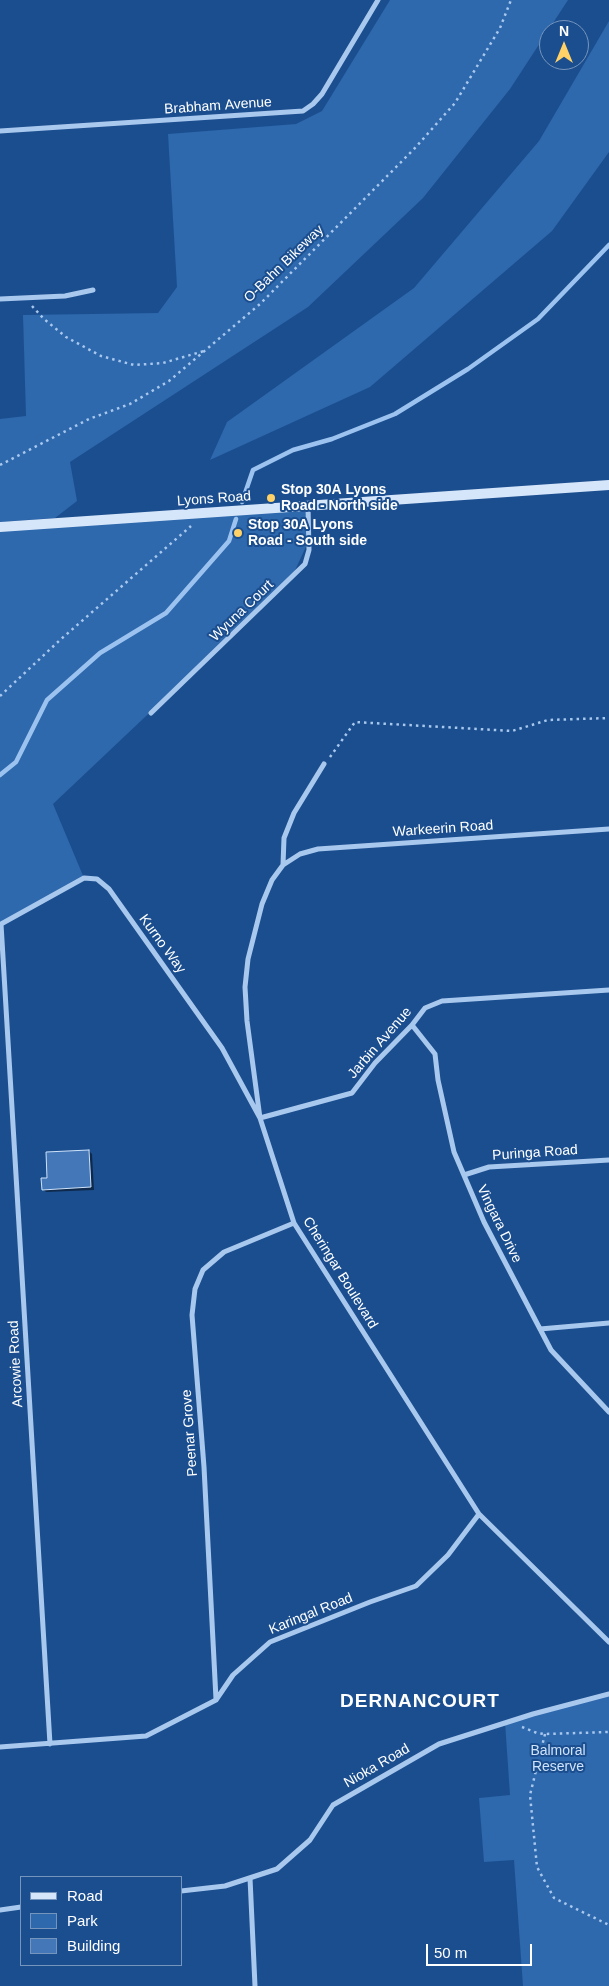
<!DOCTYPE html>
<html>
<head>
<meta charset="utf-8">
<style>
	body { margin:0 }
	#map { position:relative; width:609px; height:1986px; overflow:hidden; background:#1b4e8f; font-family:Arial,sans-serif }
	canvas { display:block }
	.legend { position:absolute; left:20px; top:1876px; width:162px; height:90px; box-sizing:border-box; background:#1b4e8f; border:1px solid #7695bc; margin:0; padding:6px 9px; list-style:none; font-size:15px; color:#fff }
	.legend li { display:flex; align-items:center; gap:10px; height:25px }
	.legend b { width:25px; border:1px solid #7695bc }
	.north { position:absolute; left:539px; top:20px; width:50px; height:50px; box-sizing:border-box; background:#1b4e8f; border:1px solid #7695bc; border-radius:50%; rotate:0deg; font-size:14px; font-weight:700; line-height:20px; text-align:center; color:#fff }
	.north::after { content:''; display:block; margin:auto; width:18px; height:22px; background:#ffd166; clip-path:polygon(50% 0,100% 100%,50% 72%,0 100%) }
	.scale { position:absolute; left:426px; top:1944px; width:106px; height:22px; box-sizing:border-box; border:2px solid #fff; border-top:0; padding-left:6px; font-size:15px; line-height:18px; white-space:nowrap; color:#fff; -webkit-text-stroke:4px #1b4e8f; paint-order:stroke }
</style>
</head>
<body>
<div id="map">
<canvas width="609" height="1986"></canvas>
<ul class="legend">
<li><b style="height:6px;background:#d6e6fa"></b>Road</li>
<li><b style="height:14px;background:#2e68ad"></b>Park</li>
<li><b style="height:14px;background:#4477b7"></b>Building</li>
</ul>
<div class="north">N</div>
<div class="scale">50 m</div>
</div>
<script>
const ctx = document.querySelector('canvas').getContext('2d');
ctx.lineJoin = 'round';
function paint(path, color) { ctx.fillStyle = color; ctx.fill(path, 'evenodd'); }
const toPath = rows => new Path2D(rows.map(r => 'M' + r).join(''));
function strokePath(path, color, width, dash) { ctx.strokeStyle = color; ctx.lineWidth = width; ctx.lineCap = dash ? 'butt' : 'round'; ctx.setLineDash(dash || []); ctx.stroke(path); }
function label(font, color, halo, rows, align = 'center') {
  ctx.font = font + ' Arial,sans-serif'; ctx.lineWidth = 4; ctx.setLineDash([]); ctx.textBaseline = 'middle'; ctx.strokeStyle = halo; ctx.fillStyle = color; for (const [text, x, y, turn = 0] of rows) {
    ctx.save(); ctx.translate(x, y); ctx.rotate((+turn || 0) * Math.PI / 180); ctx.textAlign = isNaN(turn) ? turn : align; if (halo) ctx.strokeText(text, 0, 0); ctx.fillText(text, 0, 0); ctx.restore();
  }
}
paint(toPath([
	[390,0,568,0,510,89,423,198,308,307,70,462,77,501,55,518,0,522,0,419,26,416,23,315,158,313,177,287,168,134,296,124,322,111],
	[609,21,609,152,552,231,370,387,210,460,227,422,414,288,539,141],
	[308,506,309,540,291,579,53,804,84,878,0,924,0,527],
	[609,1694,609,1986,523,1986,514,1860,484,1862,479,1798,510,1795,505,1722]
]), '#2e68ad');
paint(toPath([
	[89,1151,92,1154,94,1190,46,1192,43,1189,49,1179]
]), '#0007');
strokePath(toPath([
	[242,502,253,470,293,450,332,439,395,414,468,369,538,319,609,245],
	[0,775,16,762,47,700,100,653,166,613,229,541,236,519]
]), '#9cc3f0', 4.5);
const building = toPath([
	[89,1150,91,1187,42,1190,41,1178,47,1178,46,1152,89,1150]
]);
paint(building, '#4477b7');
strokePath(building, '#cfe3fa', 1);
strokePath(toPath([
	[32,306,44,319,66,337,101,356,134,365,163,363,204,351],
	[0,465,89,419,130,404,169,381,260,304,415,148,455,103,500,28,511,0],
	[0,696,60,640,191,526],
	[330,757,355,722,512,731,548,720,609,718],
	[522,1727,537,1733,545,1734,609,1732],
	[545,1734,530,1795,537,1867,554,1898,609,1925]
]), '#a9c8ee', 2.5, [2.5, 4]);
strokePath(toPath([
	[0,131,303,111,313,104,322,94,378,0],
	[0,299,65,296,93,290],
	[151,713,305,564,309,550,308,506],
	[324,764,294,813,284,838,283,865,272,880,262,904,248,959,245,987,247,1021,260,1118,294,1223,479,1514,609,1642],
	[283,865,300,854,318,849,609,829],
	[412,1025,435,1054,438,1080,454,1152,484,1222,551,1350,609,1412],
	[260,1118,352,1093,375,1063,412,1025,425,1008,442,1001,609,990],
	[464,1175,489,1167,609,1160],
	[540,1329,609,1323],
	[216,1699,204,1467,192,1315,195,1289,203,1270,224,1252,294,1223],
	[50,1744,1,924,84,878,97,879,109,889,222,1048,260,1118],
	[0,1747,146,1736,216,1700,233,1675,270,1642,370,1602,416,1586,448,1555,479,1514],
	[250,1878,255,1986],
	[181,1891,225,1886,277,1869,310,1840,333,1805,439,1744,533,1714,609,1694],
	[0,1910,21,1907]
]), '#a9c8ee', 5);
strokePath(toPath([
	[0,527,609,485]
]), '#d6e6fa', 10);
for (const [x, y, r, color] of [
	[271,498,5,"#ffd166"],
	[238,533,5,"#ffd166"]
]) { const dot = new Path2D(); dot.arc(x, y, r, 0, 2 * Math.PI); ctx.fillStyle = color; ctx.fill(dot); strokePath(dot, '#1b4e8f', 2); }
label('14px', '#fff', '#1b4e8f', [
	["Brabham Avenue",218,106,-4],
	["O-Bahn Bikeway",284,264,-44],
	["Lyons Road",214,499,-4],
	["Wyuna Court",242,611,-44],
	["Warkeerin Road",443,829,-4],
	["Kurno Way",162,944,54],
	["Jarbin Avenue",380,1043,-49],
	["Puringa Road",535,1153,-4],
	["Vingara Drive",499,1224,64],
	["Cheringar Boulevard",340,1273,58],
	["Arcowie Road",16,1364,-93],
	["Peenar Grove",190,1433,-94],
	["Karingal Road",311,1614,-22],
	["Nioka Road",377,1766,-30]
]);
label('bold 14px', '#fff', '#1b4e8f', [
	["Stop 30A Lyons",281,490],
	["Road - North side",281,506],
	["Stop 30A Lyons",248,525],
	["Road - South side",248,541]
], 'left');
label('14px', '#cfe3fa', '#1b4e8f', [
	["Balmoral",558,1751],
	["Reserve",558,1767]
]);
ctx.letterSpacing = '1px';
label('bold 19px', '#fff', '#1b4e8f', [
	["DERNANCOURT",420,1702]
]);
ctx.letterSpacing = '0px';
</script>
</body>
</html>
